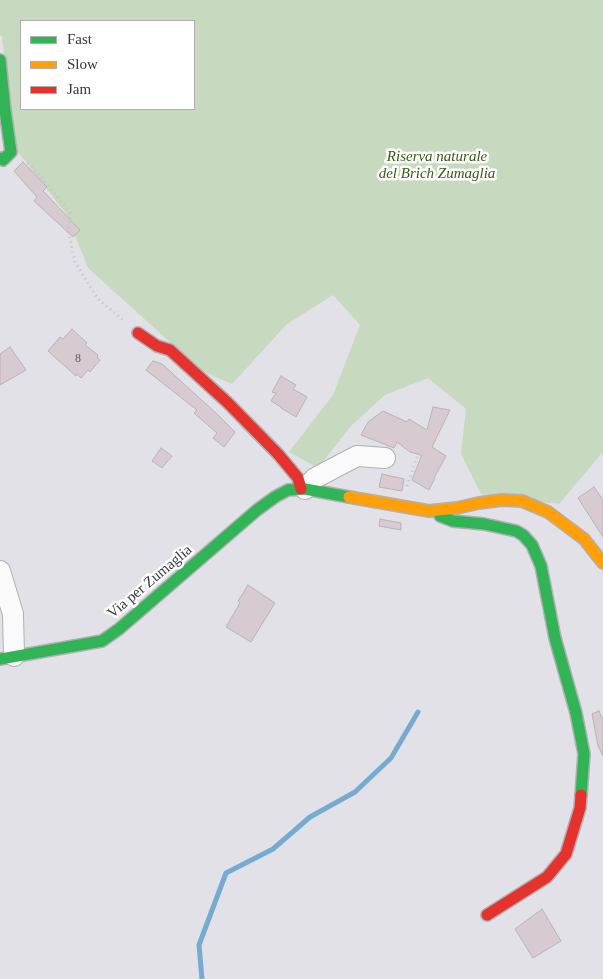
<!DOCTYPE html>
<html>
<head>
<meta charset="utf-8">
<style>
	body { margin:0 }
	#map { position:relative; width:603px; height:979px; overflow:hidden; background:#e2e1e7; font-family:Georgia,serif }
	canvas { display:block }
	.legend { position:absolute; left:20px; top:20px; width:175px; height:90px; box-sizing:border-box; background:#fff; border:1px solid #afafb1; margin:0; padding:6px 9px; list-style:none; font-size:15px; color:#38373c }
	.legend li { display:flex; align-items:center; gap:10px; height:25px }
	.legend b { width:25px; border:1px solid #afafb1 }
</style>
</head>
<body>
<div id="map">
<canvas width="603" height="979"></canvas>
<ul class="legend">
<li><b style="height:6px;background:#30b455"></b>Fast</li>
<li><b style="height:6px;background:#ff9f0a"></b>Slow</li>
<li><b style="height:6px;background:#e5322d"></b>Jam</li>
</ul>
</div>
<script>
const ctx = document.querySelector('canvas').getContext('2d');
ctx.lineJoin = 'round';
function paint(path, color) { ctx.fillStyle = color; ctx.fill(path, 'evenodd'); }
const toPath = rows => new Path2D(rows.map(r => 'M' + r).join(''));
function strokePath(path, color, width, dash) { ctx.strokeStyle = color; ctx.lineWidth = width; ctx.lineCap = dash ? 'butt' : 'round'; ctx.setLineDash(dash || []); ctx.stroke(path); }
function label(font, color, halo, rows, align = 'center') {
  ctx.font = font + ' Georgia,serif'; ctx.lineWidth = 5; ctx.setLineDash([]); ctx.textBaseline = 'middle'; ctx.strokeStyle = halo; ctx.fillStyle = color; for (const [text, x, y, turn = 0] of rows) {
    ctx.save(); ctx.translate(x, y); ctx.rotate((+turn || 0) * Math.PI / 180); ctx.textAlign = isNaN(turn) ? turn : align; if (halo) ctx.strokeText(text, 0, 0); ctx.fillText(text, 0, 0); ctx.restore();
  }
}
paint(toPath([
	[0,0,603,0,603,454,602,453,559,504,481,494,461,454,466,409,428,378,385,395,351,426,318,468,289,452,333,395,360,325,333,295,287,324,232,384,202,371,88,268,67,215,15,148,2,37,0,35],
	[21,21,194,21,194,109,21,109]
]), '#c7d9be');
strokePath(toPath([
	[202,979,199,945,226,873,273,849,310,817,355,792,391,758,418,712]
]), '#76abd1', 5);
const building = toPath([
	[23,162,47,187,43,191,80,230,73,237,34,201,37,197,14,171,23,162],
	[72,329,87,343,85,345,98,355,97,357,100,360,90,372,88,370,81,378,77,374,76,376,48,351,60,337,63,339,72,329],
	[10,347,26,370,0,385,0,354,10,347],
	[153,361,162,364,217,414,235,432,224,447,213,438,217,433,194,413,197,410,146,370,153,361],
	[281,376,296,385,293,389,307,397,296,417,281,408,281,407,271,401,276,393,272,392,281,376],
	[433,407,450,410,432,447,446,456,434,478,435,478,429,490,412,480,421,457,421,455,410,452,397,442,394,448,361,435,368,422,383,411,407,422,409,419,427,430,433,407],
	[161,448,172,456,162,468,152,461,161,448],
	[382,474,404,479,402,491,379,487,382,474],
	[594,487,603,500,603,537,578,498,594,487],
	[380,519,401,523,401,530,379,526,380,519],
	[248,585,275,603,251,642,226,627,240,603,238,601,248,585],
	[599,711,603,720,603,756,598,746,592,714,599,711],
	[542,909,561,941,533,958,515,929,542,909]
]);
paint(building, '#d7cad1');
strokePath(building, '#b7b3b7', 1);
const street = toPath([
	[305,489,315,478,357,456,385,458],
	[0,571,13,614,14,656]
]);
const fast = toPath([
	[0,60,5,110,11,152,3,160,0,158],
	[440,516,453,521,484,524,516,531,523,535,532,545,541,566,555,638,576,713,584,754,581,795],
	[0,659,102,641,119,629,257,510,275,497,288,490,305,489,349,497]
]);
const slow = toPath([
	[349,497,429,511,457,508,479,503,502,500,522,501,548,512,584,539,603,563]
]);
const jam = toPath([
	[138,333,157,346,170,350,228,403,278,454,298,478,301,489],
	[487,915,547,877,566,854,580,808,581,795]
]);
strokePath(street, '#b0b0b4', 22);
strokePath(fast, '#b0b0b4', 14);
strokePath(slow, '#b0b0b4', 14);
strokePath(jam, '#b0b0b4', 14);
strokePath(toPath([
	[28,163,43,179,71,214,68,229,75,262,98,299,123,320],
	[407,486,418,454]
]), '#c2c1c3', 3, [1, 4]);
strokePath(street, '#fbfafb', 20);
strokePath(fast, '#30b455', 11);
strokePath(slow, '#ff9f0a', 11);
strokePath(jam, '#e5322d', 11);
label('12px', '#625e64', null, [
	["8",78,359]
]);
label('italic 15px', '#345b10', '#fff', [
	["Riserva naturale",437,157],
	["del Brich Zumaglia",437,174]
]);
label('15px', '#38373c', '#fff', [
	["Via per Zumaglia",150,582,-40]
]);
</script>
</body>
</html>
